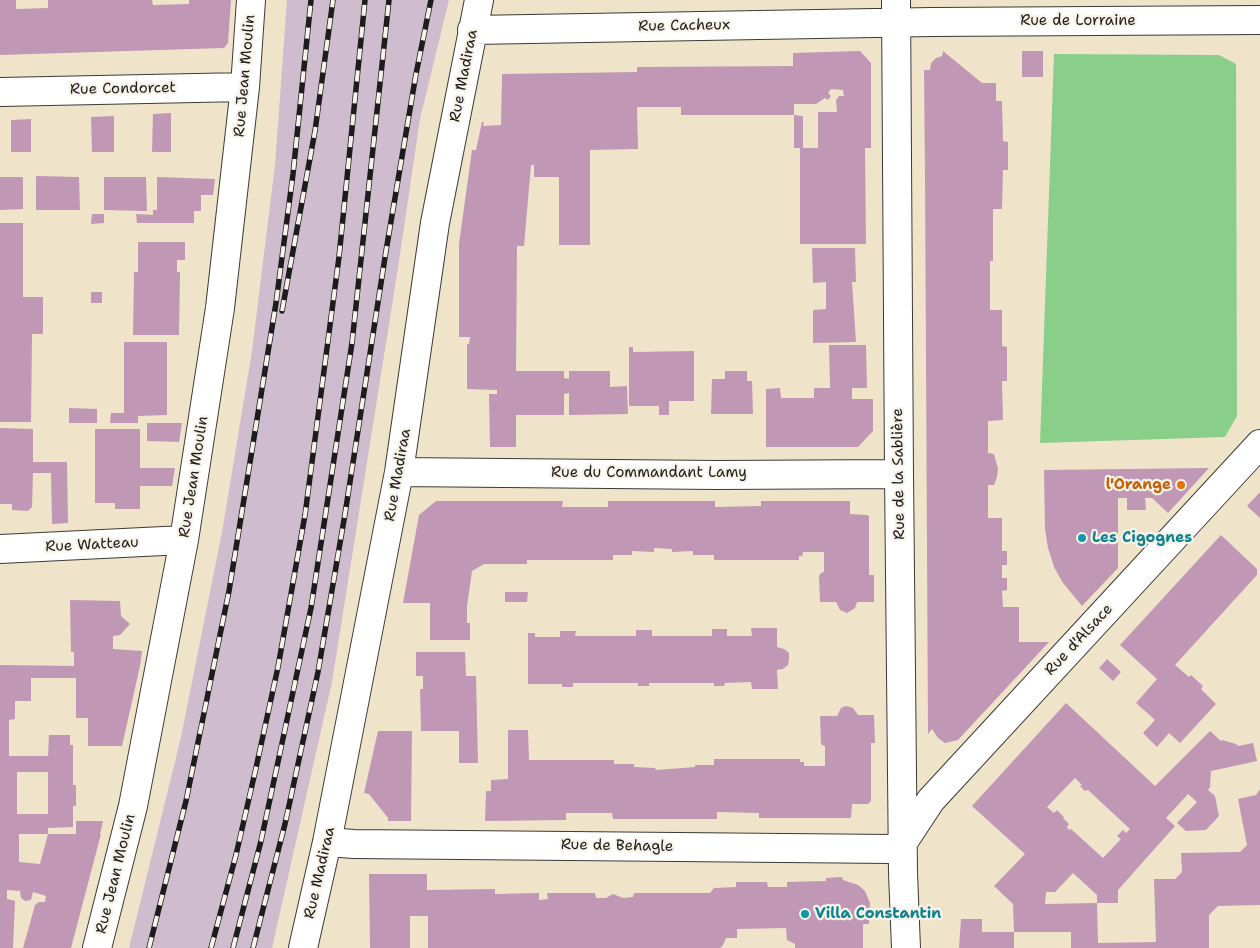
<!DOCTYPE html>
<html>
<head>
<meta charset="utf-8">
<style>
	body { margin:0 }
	canvas { display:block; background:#efe4c9 }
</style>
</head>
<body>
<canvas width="1260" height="948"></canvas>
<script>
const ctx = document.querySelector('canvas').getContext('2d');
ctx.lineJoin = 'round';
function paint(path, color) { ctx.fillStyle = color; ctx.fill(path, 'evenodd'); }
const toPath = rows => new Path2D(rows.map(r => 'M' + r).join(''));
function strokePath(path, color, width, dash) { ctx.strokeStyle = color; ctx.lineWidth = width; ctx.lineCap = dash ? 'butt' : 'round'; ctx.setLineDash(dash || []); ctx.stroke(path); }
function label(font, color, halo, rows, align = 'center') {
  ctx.font = font + ' "Shantell Sans",sans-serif'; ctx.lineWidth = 4.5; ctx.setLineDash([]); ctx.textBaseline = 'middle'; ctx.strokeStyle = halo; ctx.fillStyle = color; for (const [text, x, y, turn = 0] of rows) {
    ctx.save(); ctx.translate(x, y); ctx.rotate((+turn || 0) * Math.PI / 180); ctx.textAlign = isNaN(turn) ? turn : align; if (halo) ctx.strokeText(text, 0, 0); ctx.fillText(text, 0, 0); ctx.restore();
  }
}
paint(toPath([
	[287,0,449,0,420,119,398,268,332,682,272,948,129,948,181,737,222,532,252,351,275,165]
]), '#cfbdcf');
paint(toPath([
	[1054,54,1219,55,1236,64,1237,416,1225,437,1040,443]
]), '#89cf8a');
paint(toPath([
	[0,0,16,0,16,9,48,8,48,0,152,0,153,5,189,4,189,0,231,0,228,43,224,48,0,55],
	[860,51,871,63,871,148,865,148,866,244,800,244,800,148,794,148,794,115,803,116,803,148,818,148,818,112,837,112,836,100,839,96,844,96,843,90,831,89,828,93,831,96,828,100,825,98,816,104,794,104,794,115,681,115,681,107,637,107,638,149,590,150,590,245,559,245,559,177,534,177,534,165,531,165,524,246,517,246,516,371,564,371,564,378,569,379,569,371,610,371,610,387,627,386,628,414,569,415,569,393,564,394,564,415,516,415,516,447,490,447,489,394,497,394,497,390,467,389,467,344,469,344,470,337,459,337,459,244,472,150,476,150,482,122,484,122,483,126,501,125,502,74,637,72,637,67,793,66,793,53],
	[943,51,982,83,996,83,996,101,1002,101,1003,141,1008,142,1008,170,1003,170,1002,209,993,209,993,261,990,261,990,310,1002,310,1002,346,1007,347,1007,381,1002,381,1003,420,988,421,988,453,994,454,998,469,997,477,994,485,988,485,988,518,1002,518,1002,551,1007,551,1007,565,1002,565,1002,578,1007,578,1007,590,1002,591,1003,607,1019,607,1019,642,1049,642,958,740,945,743,938,738,932,729,928,734,925,176,924,70,930,70,931,63,936,58,942,56],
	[1022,51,1043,51,1043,77,1022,77],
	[171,113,171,152,152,152,153,114],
	[114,116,114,152,92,152,91,117],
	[31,119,31,152,11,152,11,120],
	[36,176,79,177,80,210,36,210],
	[0,177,23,177,23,209,0,210],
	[104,177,146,177,147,211,104,210],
	[157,177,215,179,213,195,201,195,201,211,194,211,194,223,137,223,136,214,153,215,153,210,157,210],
	[92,214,104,214,104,223,91,224],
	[0,223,23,223,23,297,43,297,43,334,32,334,31,422,0,422],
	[138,242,185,242,185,260,177,260,177,272,180,272,179,335,133,335,134,272,138,272],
	[812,248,855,248,856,282,852,282,856,342,813,343,813,310,826,309,826,282,813,283],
	[91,292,102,292,102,303,91,303],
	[124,342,167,342,167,415,138,416,138,423,110,423,111,413,124,413],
	[829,345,866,345,867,388,852,388,852,399,873,399,873,431,858,447,766,447,766,389,780,388,781,398,814,398,814,388,830,388],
	[629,347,633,347,633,352,694,351,694,401,669,401,669,415,659,415,659,406,629,406],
	[725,371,747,371,747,381,752,381,753,414,711,414,712,379,725,379],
	[69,408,97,409,97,423,69,423],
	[147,423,182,423,179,442,147,441],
	[0,428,33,429,33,462,67,462,68,523,52,524,51,473,33,473,32,507,28,511,12,510,12,504,0,504],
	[95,429,140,429,140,468,175,468,172,486,140,486,140,509,115,509,115,503,95,503],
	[1209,468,1168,513,1152,498,1145,498,1146,510,1127,510,1127,498,1118,498,1118,568,1082,606,1063,583,1054,567,1048,548,1045,529,1044,470],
	[1260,492,1260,518,1247,506],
	[436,501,563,501,562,507,608,507,608,501,715,501,715,507,761,506,761,501,850,501,850,514,867,515,869,516,869,575,874,575,874,602,857,602,855,608,847,613,840,610,836,602,820,602,819,576,821,573,824,572,824,552,803,552,802,556,799,556,799,560,714,560,714,555,693,555,693,551,672,552,672,549,654,548,654,552,632,551,632,555,613,555,613,560,527,560,527,564,484,564,472,571,467,606,467,623,470,623,470,640,430,640,430,603,403,603,419,515],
	[1221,535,1257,569,1257,575,1175,665,1189,677,1191,675,1203,686,1201,689,1216,704,1180,743,1169,733,1157,747,1143,733,1155,720,1136,703,1157,679,1120,645],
	[505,592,528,592,527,602,505,602],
	[70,600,120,601,121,616,130,624,120,635,113,636,113,649,142,651,140,666,122,746,88,746,88,718,76,718,76,678,31,678,31,701,15,701,15,719,9,720,9,756,48,756,49,735,70,735,70,745,73,745,73,785,76,785,76,806,73,806,73,827,48,828,48,834,19,834,19,862,40,864,48,834,76,834,76,821,103,821,100,834,101,834,71,948,23,948,35,905,39,902,45,902,46,896,33,892,31,900,25,901,21,898,20,891,7,890,7,899,15,901,13,948,0,948,0,665,74,666,74,652,71,652],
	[17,772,48,772,48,814,17,814],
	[751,628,777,628,777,647,784,649,789,653,789,659,788,665,783,669,777,670,778,689,752,689,751,682,725,683,724,686,714,686,714,683,649,683,649,686,638,686,638,683,573,683,573,687,562,687,562,684,528,684,528,633,535,633,535,637,560,637,560,631,576,631,575,636,636,636,636,630,652,630,652,636,712,636,712,629,727,629,727,636,752,636],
	[416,652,465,652,466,676,476,676,478,763,459,763,459,731,421,731,420,689,423,689,423,676,416,676],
	[1107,659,1121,672,1113,681,1099,668],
	[1066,703,1155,786,1210,731,1221,741,1222,740,1236,744,1238,746,1253,743,1257,761,1211,771,1210,787,1208,790,1215,796,1219,816,1206,830,1186,831,1177,823,1197,802,1188,794,1166,818,1175,826,1118,890,1118,903,1097,903,1097,895,1073,873,1055,892,1046,892,1045,904,1097,903,1098,943,1156,942,1154,879,1175,879,1182,872,1181,853,1240,852,1247,845,1238,799,1256,795,1260,789,1260,905,1218,906,1209,915,1209,948,1071,948,1071,932,1014,932,1014,948,959,948,961,919,982,919,982,932,1014,932,1013,904,994,886,1025,854,972,806],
	[1075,778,1082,785,1080,786,1085,791,1088,790,1130,829,1126,833,1123,830,1117,836,1121,839,1103,858,1071,829,1069,830,1067,827,1069,824,1063,818,1064,817,1057,810,1054,813,1047,807],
	[846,706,853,708,858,715,874,715,875,743,871,743,871,801,868,804,852,804,851,818,759,818,759,813,717,812,717,819,613,819,612,813,566,813,566,820,485,821,486,791,491,791,491,780,508,779,508,730,528,730,529,760,614,760,614,764,634,764,634,767,655,768,656,770,695,767,695,765,714,765,714,759,800,759,800,762,804,762,804,766,825,766,825,746,822,745,821,743,820,716,837,716,841,708],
	[378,731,412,731,411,821,388,821,388,818,369,794,364,793],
	[369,874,427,874,427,890,495,889,495,894,539,893,539,900,548,899,547,893,595,893,596,898,606,898,613,894,623,898,633,897,634,893,710,893,714,888,736,887,736,882,767,882,768,887,787,887,787,882,826,881,826,878,842,877,843,880,858,885,865,891,870,903,869,924,863,924,863,948,795,948,795,944,787,940,786,928,737,929,737,938,726,938,723,945,720,948,428,948,428,916,410,916,410,948,370,948]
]), '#c197b6');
const minor = toPath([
	[896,0,899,474,903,873,906,948],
	[472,30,932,22,1260,20],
	[0,92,245,87],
	[399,472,717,475,899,474],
	[0,549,184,540],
	[327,842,354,844,892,849,904,841,931,800,1260,444],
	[97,948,133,806,184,540,220,308,245,87,251,0],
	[303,948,327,842,399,472,435,223,479,0]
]);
strokePath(minor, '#3c3a36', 30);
strokePath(minor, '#fff', 28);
const rail = toPath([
	[282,311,315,131,333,0],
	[149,948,186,801,229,591,276,303,293,174,311,0],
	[211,948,236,855,256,768,278,667,305,515,339,257,365,0],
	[233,948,261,841,311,608,352,343,389,0],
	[253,948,285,824,318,672,345,514,386,251,416,74,431,0]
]);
strokePath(rail, '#1c1c1c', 5.5);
strokePath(rail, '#f7f3e8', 4, [11]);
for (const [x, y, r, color] of [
	[1181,485,5,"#e8710a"],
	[1082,538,5,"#0f9aa8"],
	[805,914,5,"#0f9aa8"]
]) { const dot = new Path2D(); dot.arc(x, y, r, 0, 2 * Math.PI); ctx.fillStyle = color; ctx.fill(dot); strokePath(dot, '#f7f3e8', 2); }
label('15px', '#1c1c1c', '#f7f3e8', [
	["Rue de Lorraine",1078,21],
	["Rue Cacheux",684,26,-1],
	["Rue Jean Moulin",245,76,-85],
	["Rue Madiraa",464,76,-79],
	["Rue Condorcet",123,89,-1],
	["Rue du Commandant Lamy",649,473],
	["Rue de la Sablière",899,474,-91],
	["Rue Madiraa",398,475,-80],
	["Rue Jean Moulin",194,477,-81],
	["Rue Watteau",92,545,-3],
	["Rue d'Alsace",1079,640,-47],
	["Rue de Behagle",617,846,1],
	["Rue Madiraa",320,873,-77],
	["Rue Jean Moulin",116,874,-76]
]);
label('bold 15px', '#c56008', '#f7f3e8', [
	["l'Orange",1171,485]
], 'right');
label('bold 15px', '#0d838f', '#f7f3e8', [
	["Les Cigognes",1092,538],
	["Villa Constantin",815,914]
], 'left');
</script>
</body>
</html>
